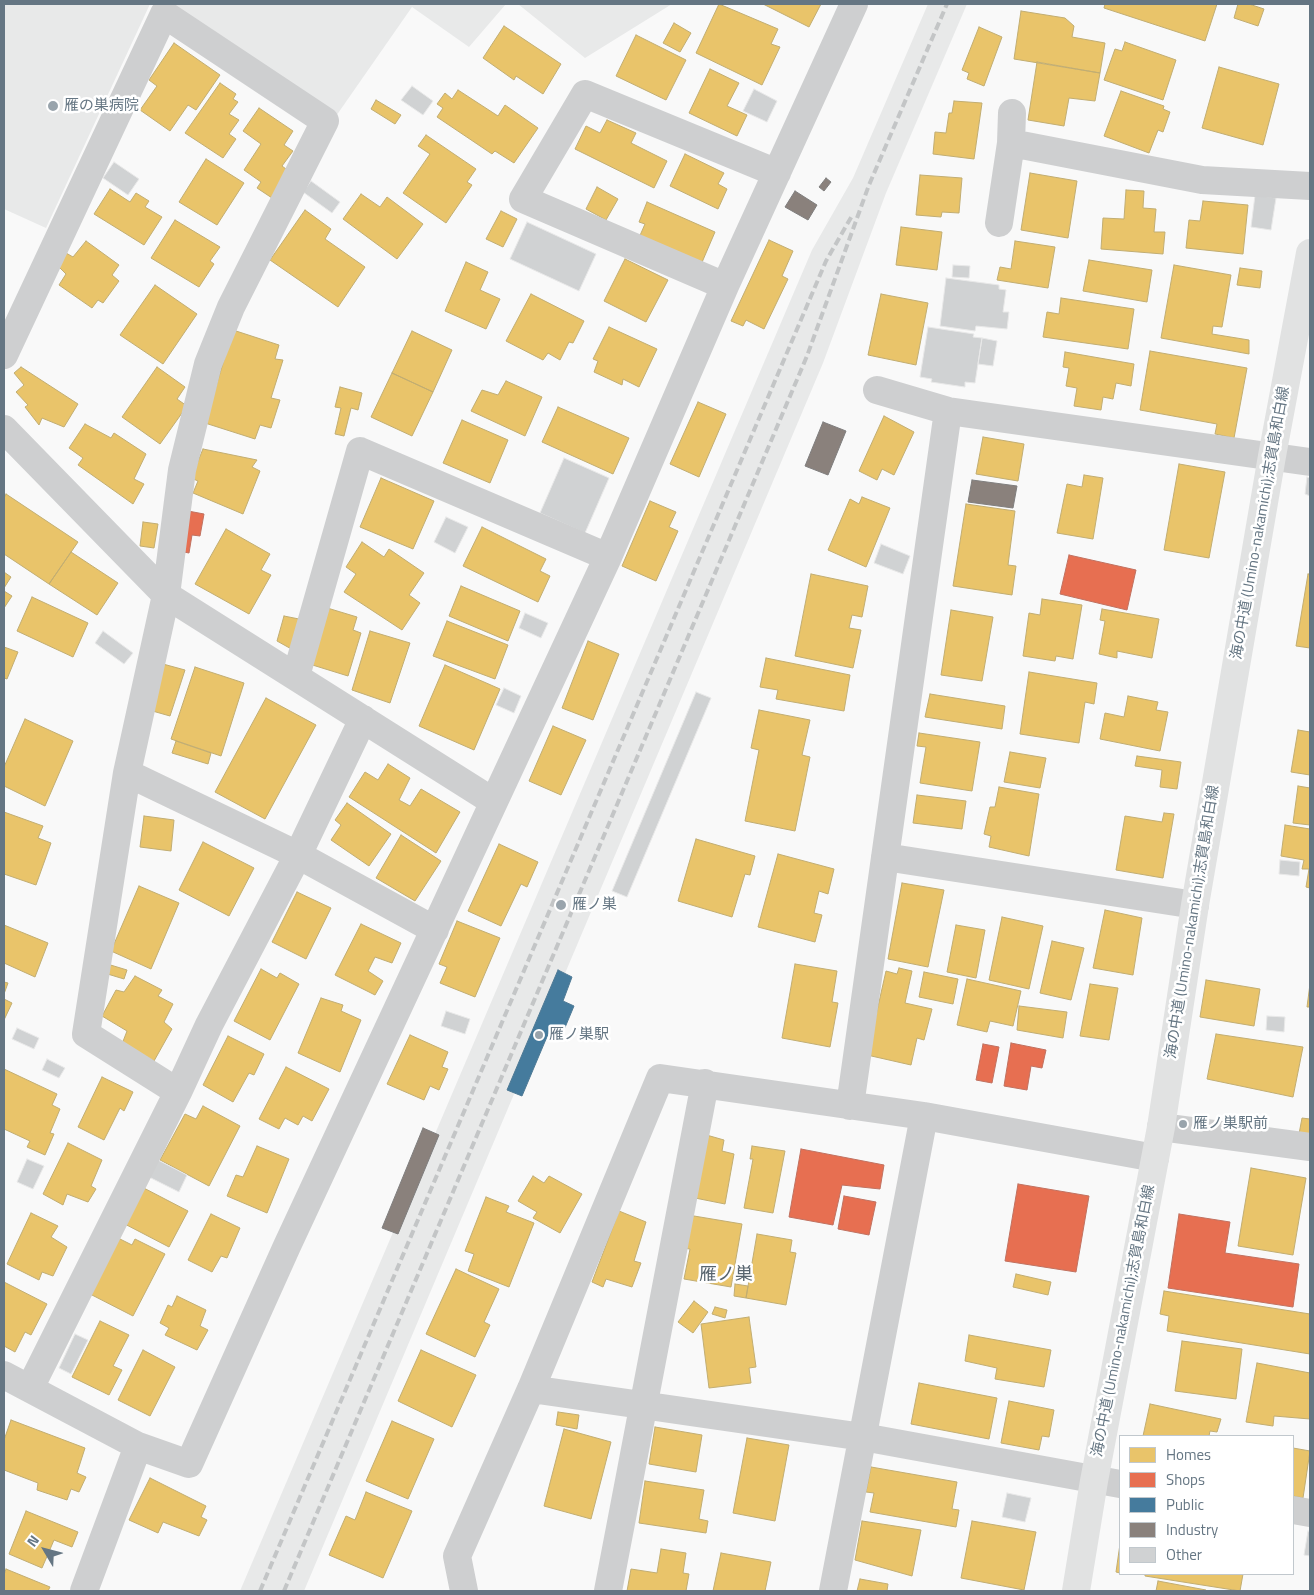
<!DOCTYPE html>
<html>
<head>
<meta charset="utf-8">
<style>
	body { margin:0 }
	#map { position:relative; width:1314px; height:1595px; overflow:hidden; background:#f9f9f9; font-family:"Titillium Web",sans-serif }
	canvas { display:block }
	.frame { position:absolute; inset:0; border:5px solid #657683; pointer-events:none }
	.legend { position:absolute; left:1119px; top:1435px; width:175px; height:140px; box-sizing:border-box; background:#fff; border:1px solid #c1c8cd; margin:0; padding:6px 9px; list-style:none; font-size:15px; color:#657683 }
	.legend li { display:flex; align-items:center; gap:10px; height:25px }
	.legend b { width:25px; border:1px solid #c1c8cd }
	.north { position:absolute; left:20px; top:1525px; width:50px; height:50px; -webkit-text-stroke:4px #fff; paint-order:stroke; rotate:307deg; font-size:14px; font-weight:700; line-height:20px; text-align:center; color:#657683 }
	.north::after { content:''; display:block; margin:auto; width:18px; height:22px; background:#657683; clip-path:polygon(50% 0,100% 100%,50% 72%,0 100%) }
</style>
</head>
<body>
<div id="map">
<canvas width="1314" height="1595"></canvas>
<div class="frame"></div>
<ul class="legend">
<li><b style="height:14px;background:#e9c46a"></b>Homes</li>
<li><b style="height:14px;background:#e76f51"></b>Shops</li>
<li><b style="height:14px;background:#457b9d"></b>Public</li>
<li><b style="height:14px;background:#8a817c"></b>Industry</li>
<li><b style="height:14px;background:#d0d2d3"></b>Other</li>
</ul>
<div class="north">N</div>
</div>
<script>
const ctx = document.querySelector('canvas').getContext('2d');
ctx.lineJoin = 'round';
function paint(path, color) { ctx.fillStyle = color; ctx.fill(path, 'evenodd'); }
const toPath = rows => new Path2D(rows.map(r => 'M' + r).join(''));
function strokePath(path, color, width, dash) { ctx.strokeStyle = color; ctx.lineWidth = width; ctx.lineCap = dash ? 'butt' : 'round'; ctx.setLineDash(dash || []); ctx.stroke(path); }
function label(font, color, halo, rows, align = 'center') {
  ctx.font = font + ' "Titillium Web","Noto Sans JP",sans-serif'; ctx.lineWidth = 5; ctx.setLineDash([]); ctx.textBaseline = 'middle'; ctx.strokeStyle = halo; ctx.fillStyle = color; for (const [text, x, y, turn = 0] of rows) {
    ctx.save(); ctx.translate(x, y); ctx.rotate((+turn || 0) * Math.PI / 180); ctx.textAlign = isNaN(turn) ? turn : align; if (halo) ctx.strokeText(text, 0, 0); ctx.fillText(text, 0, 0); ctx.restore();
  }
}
paint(toPath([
	[4,4,150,4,46,228,4,209],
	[167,4,506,4,469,47,412,7,334,119],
	[518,4,672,4,585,58],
	[928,4,967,4,886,193,823,363,304,1591,240,1591,812,250,853,178]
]), '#e8e9e9');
const homes = toPath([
	[719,4,778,29,771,44,780,47,762,85,696,53,719,4],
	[763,4,821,4,809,27,763,4],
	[1105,4,1217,4,1205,41,1104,8,1105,4],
	[1238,4,1249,4,1264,9,1258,26,1234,18,1238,4],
	[1021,11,1065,18,1074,26,1072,37,1105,43,1100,73,1014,59,1021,11],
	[674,23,691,33,680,52,663,43,674,23],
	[504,26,561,64,543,94,516,76,514,80,483,58,504,26],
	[979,27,1002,37,984,86,967,79,969,73,962,70,979,27],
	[636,35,686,60,666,100,616,76,636,35],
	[1125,42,1176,60,1163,100,1104,80,1115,49,1122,51,1125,42],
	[174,43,220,75,196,110,188,105,170,131,140,110,157,86,149,80,174,43],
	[1037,62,1100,73,1095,101,1069,98,1064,126,1028,120,1037,62],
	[1219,67,1279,84,1263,145,1202,128,1219,67],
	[710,69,739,83,727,106,747,115,737,136,689,113,710,69],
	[220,83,236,94,233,99,238,102,229,114,239,120,229,134,236,139,223,158,185,133,220,83],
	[458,90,498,116,505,105,538,128,514,163,495,151,492,154,437,117,443,108,437,104,445,93,452,99,458,90],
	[1121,91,1164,106,1163,109,1170,112,1163,132,1158,130,1149,153,1104,136,1121,91],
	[376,100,401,115,395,124,371,109,376,100],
	[954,101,982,103,974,159,933,154,935,132,946,133,949,113,952,113,954,101],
	[259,108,293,131,284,145,293,151,282,166,290,172,272,198,257,188,261,182,244,170,261,144,243,131,259,108],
	[607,120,636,133,631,143,667,161,654,188,575,149,586,126,600,133,607,120],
	[426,135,476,169,467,182,472,185,446,223,403,193,430,154,418,146,426,135],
	[685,154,724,173,718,184,727,189,718,209,670,186,685,154],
	[206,159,244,183,217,225,179,202,206,159],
	[1030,173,1077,181,1068,238,1021,230,1030,173],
	[920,175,962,178,959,213,942,212,941,217,916,215,920,175],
	[597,187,618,199,606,220,586,209,597,187],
	[110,189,130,202,136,193,149,201,145,207,162,217,144,245,94,214,110,189],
	[1126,190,1144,191,1143,208,1156,209,1154,232,1165,232,1163,254,1101,249,1103,218,1124,219,1126,190],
	[361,194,380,207,387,197,423,224,397,259,343,219,361,194],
	[1203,201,1248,205,1243,254,1186,248,1189,220,1200,221,1203,201],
	[647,202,715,232,700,267,638,240,645,224,639,222,647,202],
	[305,210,331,229,325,239,365,267,338,307,270,260,305,210],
	[501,211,517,219,503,247,486,239,501,211],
	[175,220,220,247,210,261,214,264,199,287,151,258,175,220],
	[901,227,942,232,937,270,896,265,901,227],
	[769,240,793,251,782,276,788,279,764,329,746,320,743,326,731,321,769,240],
	[86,241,119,265,112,275,119,281,103,303,98,300,92,308,59,285,66,274,58,266,66,253,73,257,86,241],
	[1015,241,1055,247,1048,288,997,280,1000,267,1011,269,1015,241],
	[625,259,668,280,646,322,604,301,625,259],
	[1089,260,1152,270,1147,302,1083,291,1089,260],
	[466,262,488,272,480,290,500,299,486,329,445,311,466,262],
	[1174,265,1231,275,1222,327,1213,326,1212,334,1249,340,1249,354,1161,338,1174,265],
	[1240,268,1262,271,1260,288,1237,285,1240,268],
	[155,285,197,314,163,364,120,335,155,285],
	[531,294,584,321,573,343,569,342,560,360,548,353,543,360,506,341,531,294],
	[881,294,928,303,916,365,868,355,881,294],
	[1061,298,1134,309,1128,349,1043,337,1047,312,1059,314,1061,298],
	[609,327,657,349,639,387,623,379,622,385,594,372,598,361,593,359,609,327],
	[233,330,279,345,275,359,283,360,271,398,280,400,271,428,260,425,255,439,205,423,233,330],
	[412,331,452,350,433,392,392,373,412,331],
	[1150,351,1247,368,1234,438,1215,434,1217,424,1140,410,1150,351],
	[1065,352,1134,364,1131,386,1116,383,1113,399,1103,397,1101,410,1074,406,1077,388,1066,386,1069,368,1063,367,1065,352],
	[21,367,78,404,64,427,42,418,39,425,25,407,28,405,16,392,24,385,14,373,21,367],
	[157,367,185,387,177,399,187,406,160,444,122,417,157,367],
	[392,373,433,392,412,436,371,417,392,373],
	[506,381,542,397,525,436,471,411,482,390,498,395,506,381],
	[340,387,362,393,358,410,351,408,344,436,335,434,341,408,335,407,340,387],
	[698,402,726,414,699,477,670,464,698,402],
	[558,407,629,438,613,474,542,442,558,407],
	[884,416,914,432,894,475,882,469,877,480,859,471,884,416],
	[462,420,508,440,490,483,443,463,462,420],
	[85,424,111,438,114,433,146,454,134,479,144,484,133,504,78,465,83,458,69,448,85,424],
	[983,437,1024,444,1018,481,976,474,983,437],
	[203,449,257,460,252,467,260,471,243,514,193,493,198,481,191,478,203,449],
	[1179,464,1225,472,1209,558,1164,550,1179,464],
	[1084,475,1103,478,1093,539,1057,533,1067,484,1082,487,1084,475],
	[381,478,434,501,413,549,360,527,381,478],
	[6,494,78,542,49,584,4,554,4,498,6,494],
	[862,497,890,508,866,567,828,550,850,499,859,504,862,497],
	[650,501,676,512,669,527,678,531,656,581,622,566,650,501],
	[966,504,1015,511,1008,565,1016,566,1012,595,953,586,966,504],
	[143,522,158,524,154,548,140,546,143,522],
	[482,527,546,559,540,571,550,576,538,602,463,566,482,527],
	[226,529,270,554,261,570,271,575,249,614,195,584,226,529],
	[362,542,384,557,389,549,424,573,409,595,420,603,402,630,344,592,356,574,346,567,362,542],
	[71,552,118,583,97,615,49,584,71,552],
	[4,572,11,577,4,588,4,572],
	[811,574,868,586,862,617,852,615,849,628,861,630,853,668,795,656,811,574],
	[1308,574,1310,574,1310,648,1296,646,1308,574],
	[461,586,520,611,508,641,449,616,461,586],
	[4,591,12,596,4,608,4,591],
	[32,597,88,623,73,657,17,631,32,597],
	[1042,599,1082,605,1073,659,1056,656,1055,661,1023,656,1029,613,1040,615,1042,599],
	[324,607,357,617,353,630,361,633,348,676,306,663,324,607],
	[1102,609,1159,619,1152,658,1117,651,1117,658,1099,654,1105,621,1100,620,1102,609],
	[951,610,993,617,982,681,941,675,951,610],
	[284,616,304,620,295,651,277,641,284,616],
	[447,621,508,645,495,679,433,656,447,621],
	[370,631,410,643,390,703,352,690,370,631],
	[588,641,619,654,593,720,562,708,588,641],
	[4,647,18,652,7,679,4,678,4,647],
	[766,658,850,675,844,711,776,699,778,690,760,687,766,658],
	[163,664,185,670,170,716,149,710,163,664],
	[445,665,500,689,474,750,419,726,445,665],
	[195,667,244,683,221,756,171,739,195,667],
	[1029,672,1097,683,1094,704,1085,702,1079,743,1020,734,1029,672],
	[930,694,1005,706,1002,729,925,717,930,694],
	[1128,696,1158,702,1156,710,1168,712,1160,751,1100,739,1105,713,1124,717,1128,696],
	[266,698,316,725,265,819,215,792,266,698],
	[759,710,810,720,802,755,810,757,795,831,745,821,759,750,751,748,759,710],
	[25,719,73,741,45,806,4,786,4,767,25,719],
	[553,726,586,740,561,795,529,781,553,726],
	[1298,730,1310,732,1310,775,1291,772,1298,730],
	[919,733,980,742,972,791,920,783,926,747,917,746,919,733],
	[176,741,211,753,208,764,172,753,176,741],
	[1010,752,1046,758,1040,788,1004,782,1010,752],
	[1137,756,1181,762,1177,789,1160,787,1162,770,1135,766,1137,756],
	[388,764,410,778,399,800,410,806,421,789,460,812,436,853,349,797,365,772,378,780,388,764],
	[1298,786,1310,788,1310,825,1293,823,1298,786],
	[999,787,1039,794,1029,856,989,847,991,836,984,834,990,807,995,807,999,787],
	[917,795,966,801,962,829,913,823,917,795],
	[347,803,391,834,369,866,331,840,341,825,335,820,347,803],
	[4,812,43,826,38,838,51,843,36,885,4,874,4,812],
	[1164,813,1174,814,1163,878,1116,870,1125,816,1162,822,1164,813],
	[144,816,174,820,171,851,140,847,144,816],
	[1285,825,1310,829,1310,888,1306,887,1309,869,1302,869,1304,860,1281,856,1285,825],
	[401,835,441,861,415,901,376,878,401,835],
	[696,839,755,856,750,875,745,874,732,917,678,901,696,839],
	[203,842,254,868,229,916,179,890,203,842],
	[499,844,538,862,527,887,521,884,501,926,468,911,499,844],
	[778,854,834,869,828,894,819,891,814,913,822,915,815,942,758,927,778,854],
	[902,883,944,890,928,967,888,959,902,883],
	[139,886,179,903,151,969,111,951,139,886],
	[297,892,331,908,306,959,272,942,297,892],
	[1105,910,1142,918,1133,975,1093,968,1105,910],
	[1002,917,1043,926,1029,989,989,980,1002,917],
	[457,921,500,938,475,997,440,983,447,967,439,964,457,921],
	[361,924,401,943,392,963,375,957,368,971,383,981,375,995,335,975,361,924],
	[4,925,48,943,35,977,4,963,4,925],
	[956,925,985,930,976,978,947,972,956,925],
	[1052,941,1084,948,1071,1000,1040,993,1052,941],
	[104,963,127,970,124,979,101,972,104,963],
	[795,964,837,971,832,1002,838,1003,830,1047,782,1038,795,964],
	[899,968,912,971,905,1003,932,1009,924,1040,917,1038,911,1065,867,1055,886,971,897,974,899,968],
	[261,969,277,978,280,973,299,984,270,1040,234,1021,261,969],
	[924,972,958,979,953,1004,919,997,924,972],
	[135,976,162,990,158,996,173,1004,164,1022,172,1029,154,1061,122,1044,127,1031,102,1016,116,990,124,992,135,976],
	[967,979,1021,991,1013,1026,990,1021,987,1032,957,1025,967,979],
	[1206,980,1260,989,1254,1026,1200,1017,1206,980],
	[4,982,8,983,4,994,4,982],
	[1090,984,1118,988,1109,1040,1080,1036,1090,984],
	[1310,984,1310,1007,1307,1007,1310,984],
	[321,998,343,1005,341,1011,361,1020,340,1072,298,1053,321,998],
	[4,999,12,1003,4,1020,4,999],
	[1019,1006,1067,1012,1063,1038,1017,1030,1019,1006],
	[1216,1034,1303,1047,1293,1097,1207,1079,1216,1034],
	[410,1035,448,1052,442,1067,448,1069,439,1090,430,1086,424,1100,387,1084,410,1035],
	[228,1036,264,1054,254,1075,249,1073,233,1102,203,1085,228,1036],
	[286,1067,329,1089,312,1121,303,1116,298,1125,285,1118,279,1129,259,1119,286,1067],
	[4,1069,57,1094,52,1105,60,1109,50,1133,54,1134,45,1155,27,1147,30,1141,4,1129,4,1069],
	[102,1077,133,1092,124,1111,120,1108,104,1140,78,1127,102,1077],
	[203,1106,240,1126,209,1186,160,1160,185,1114,196,1119,203,1106],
	[1310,1115,1310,1136,1299,1134,1302,1118,1310,1119,1310,1115],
	[703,1134,724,1140,722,1151,734,1154,725,1204,685,1196,703,1134],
	[68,1143,102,1160,91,1186,96,1189,88,1202,67,1194,63,1205,43,1194,68,1143],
	[257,1146,289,1159,267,1213,227,1196,236,1175,243,1177,257,1146],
	[752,1146,785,1151,773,1213,744,1208,753,1159,750,1159,752,1146],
	[1251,1168,1306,1178,1293,1255,1238,1246,1251,1168],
	[533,1176,544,1183,549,1176,582,1194,560,1233,533,1218,537,1212,518,1201,533,1176],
	[138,1185,188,1211,169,1247,119,1221,138,1185],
	[486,1197,509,1206,506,1212,534,1223,509,1287,468,1271,474,1254,465,1251,486,1197],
	[619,1211,646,1222,634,1261,641,1263,632,1287,606,1279,603,1287,592,1282,619,1211],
	[31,1213,58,1226,51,1237,67,1247,53,1276,42,1272,39,1280,7,1264,31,1213],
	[211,1214,240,1228,227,1258,221,1256,212,1272,188,1260,211,1214],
	[688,1215,742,1224,731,1287,684,1279,690,1249,682,1248,688,1215],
	[757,1234,792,1240,790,1252,796,1253,786,1305,746,1298,757,1234],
	[118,1238,132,1245,135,1239,165,1254,133,1316,90,1294,118,1238],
	[456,1269,499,1289,484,1322,490,1325,475,1357,426,1334,456,1269],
	[1016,1274,1051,1282,1048,1295,1013,1287,1016,1274],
	[4,1282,47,1304,31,1335,25,1332,15,1352,4,1346,4,1282],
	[735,1284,748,1286,746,1298,734,1296,735,1284],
	[1164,1291,1310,1314,1310,1354,1167,1331,1169,1316,1160,1314,1164,1291],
	[177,1296,206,1310,200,1326,208,1330,197,1350,165,1335,169,1328,160,1323,168,1305,172,1307,177,1296],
	[694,1301,708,1312,693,1333,678,1322,694,1301],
	[715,1307,727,1310,725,1318,712,1314,715,1307],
	[749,1317,756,1367,749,1368,751,1383,709,1388,701,1324,749,1317],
	[100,1321,129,1335,113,1366,122,1370,109,1395,72,1377,100,1321],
	[969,1335,1051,1350,1044,1387,995,1379,997,1368,965,1361,969,1335],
	[1182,1341,1242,1349,1236,1399,1175,1391,1182,1341],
	[143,1350,175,1367,150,1416,118,1400,143,1350],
	[421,1350,476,1375,452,1427,398,1401,421,1350],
	[1257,1363,1310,1373,1310,1419,1274,1416,1273,1426,1246,1422,1257,1363],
	[919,1383,997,1398,989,1439,911,1424,919,1383],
	[1009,1401,1054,1410,1049,1437,1042,1436,1039,1450,1001,1443,1009,1401],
	[1150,1404,1221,1419,1217,1432,1210,1431,1209,1436,1143,1436,1150,1404],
	[558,1412,579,1415,577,1429,556,1425,558,1412],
	[11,1420,85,1448,77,1473,86,1477,79,1492,71,1489,67,1500,37,1490,38,1483,4,1470,4,1440,11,1420],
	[392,1421,434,1439,408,1499,366,1481,392,1421],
	[655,1427,702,1435,696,1472,649,1464,655,1427],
	[564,1429,611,1442,591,1519,544,1506,564,1429],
	[747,1438,789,1445,775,1521,733,1513,747,1438],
	[1293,1448,1310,1451,1303,1498,1293,1496,1293,1448],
	[871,1467,957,1482,952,1509,959,1510,956,1527,870,1512,874,1493,866,1492,871,1467],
	[150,1478,206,1506,201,1517,207,1520,199,1536,163,1522,158,1533,129,1520,150,1478],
	[645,1481,704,1490,699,1519,708,1521,706,1533,639,1523,645,1481],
	[366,1492,412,1511,383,1578,329,1555,346,1516,355,1520,366,1492],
	[26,1511,78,1532,72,1547,54,1540,42,1568,9,1554,26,1511],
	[862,1521,921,1530,912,1576,855,1560,862,1521],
	[972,1521,1036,1532,1024,1590,961,1578,972,1521],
	[1120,1544,1120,1573,1116,1572,1120,1544],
	[661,1549,686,1553,683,1573,689,1574,686,1591,627,1591,631,1569,657,1573,661,1549],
	[721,1553,771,1562,765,1591,713,1591,721,1553],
	[6,1569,50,1587,48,1591,4,1591,4,1575,6,1569],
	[1145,1574,1243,1574,1240,1591,1145,1576,1145,1574],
	[860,1579,888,1584,887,1591,857,1591,860,1579],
	[1158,1581,1206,1590,1206,1591,1156,1591,1158,1581]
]);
paint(homes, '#e9c46a');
strokePath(homes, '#c1ad72', 1);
const shops = toPath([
	[188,511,204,514,200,536,192,535,189,553,173,550,188,511],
	[1069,555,1136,570,1127,610,1060,594,1069,555],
	[1011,1043,1046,1050,1042,1068,1031,1066,1027,1090,1004,1086,1011,1043],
	[983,1044,999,1047,992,1083,976,1080,983,1044],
	[801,1149,884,1165,880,1189,842,1185,833,1225,789,1217,801,1149],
	[1018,1184,1089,1196,1076,1272,1005,1261,1018,1184],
	[844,1196,876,1202,869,1235,838,1229,844,1196],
	[1179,1214,1230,1222,1225,1253,1299,1264,1293,1307,1168,1288,1179,1214]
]);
paint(shops, '#e76f51');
strokePath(shops, '#c07160', 1);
const public = toPath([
	[558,970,572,977,563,1001,574,1006,561,1037,549,1032,522,1096,507,1090,558,970]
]);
paint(public, '#457b9d');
strokePath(public, '#4f7a95', 1);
const industry = toPath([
	[826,178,831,182,824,191,819,187,826,178],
	[795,191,817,205,808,220,785,207,795,191],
	[823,422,846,431,828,475,805,466,823,422],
	[972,480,1017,486,1013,508,968,502,972,480],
	[423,1128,439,1135,398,1234,382,1228,423,1128]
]);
paint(industry, '#8a817c');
strokePath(industry, '#7f7e7e', 1);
const building = toPath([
	[412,86,433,101,423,115,401,100,412,86],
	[754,89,777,101,767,122,743,111,754,89],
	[114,162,139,179,128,195,103,178,114,162],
	[311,181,340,202,332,213,303,192,311,181],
	[1255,195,1276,198,1271,230,1251,227,1255,195],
	[527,222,596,254,579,291,510,259,527,222],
	[953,265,970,266,969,278,952,277,953,265],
	[946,278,999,285,999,289,1006,290,1003,312,1009,312,1007,329,976,326,975,331,940,326,946,278],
	[928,327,974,334,973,337,982,338,975,383,965,382,965,387,931,382,932,379,920,377,928,327],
	[982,338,997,341,993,366,978,364,982,338],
	[564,458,609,478,585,533,540,513,564,458],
	[1307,477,1310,478,1310,496,1305,494,1307,477],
	[446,517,468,527,455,553,434,542,446,517],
	[881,544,910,556,903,574,874,563,881,544],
	[525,613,548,623,541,638,519,628,525,613],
	[103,631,133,653,124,664,95,643,103,631],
	[504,688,521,696,514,713,496,705,504,688],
	[696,692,711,698,627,897,612,891,696,692],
	[1280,860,1300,862,1299,876,1279,874,1280,860],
	[446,1011,470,1019,465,1034,441,1026,446,1011],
	[1267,1016,1285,1017,1284,1032,1266,1030,1267,1016],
	[17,1028,39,1038,34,1049,12,1039,17,1028],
	[47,1059,65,1068,59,1078,42,1070,47,1059],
	[27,1159,44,1166,33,1189,17,1182,27,1159],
	[156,1159,187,1175,179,1192,147,1176,156,1159],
	[75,1334,88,1340,71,1374,59,1368,75,1334],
	[1007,1493,1031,1498,1025,1522,1002,1517,1007,1493],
	[1308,1531,1310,1532,1310,1556,1304,1555,1308,1531]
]);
paint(building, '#d0d2d3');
strokePath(building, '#e8e8e8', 1);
strokePath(toPath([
	[1011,143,1202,180,1310,186],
	[999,223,1011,143,1012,113],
	[725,286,523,199,585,94,777,173],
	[4,355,164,14,325,121,231,307,208,364,182,470,166,595,127,773,86,1034,178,1092],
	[877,390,948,411,1310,462],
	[4,429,166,595,494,802],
	[296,676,360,451,608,557],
	[127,773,298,855,435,930],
	[885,857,1195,905],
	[850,1106,948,411],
	[1161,1127,1310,1147],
	[4,1375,138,1446,189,1464,287,1246,608,557,725,286,854,4],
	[30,1388,178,1092,209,1025,298,855,363,719],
	[531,1389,863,1437,1120,1484],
	[1293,1510,1310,1513],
	[84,1591,138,1446],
	[464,1591,457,1556,531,1389,660,1078,924,1116,1155,1158],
	[608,1591,705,1083],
	[833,1591,924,1116]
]), '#cecfd0', 28);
strokePath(toPath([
	[1076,1591,1094,1481,1161,1127,1195,905,1272,456,1310,253]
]), '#e1e2e2', 28);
strokePath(toPath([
	[260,1591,826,261,853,214],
	[284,1591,807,356,869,185,947,4]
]), '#c3c5c6', 4, [8, 4]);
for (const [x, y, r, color] of [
	[53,106,6,"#99a4ac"],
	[561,905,6,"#99a4ac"],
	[539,1035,5,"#99a4ac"],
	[1183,1124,5,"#99a4ac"]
]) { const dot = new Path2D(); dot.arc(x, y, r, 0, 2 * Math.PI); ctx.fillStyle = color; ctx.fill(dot); strokePath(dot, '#fff', 2); }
label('15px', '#657683', '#fff', [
	["雁の巣病院",64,106],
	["雁ノ巣",572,905],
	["雁ノ巣駅",549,1035],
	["雁ノ巣駅前",1193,1124]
], 'left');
label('15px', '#657683', '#fff', [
	["海の中道 (Umino-nakamichi);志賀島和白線",1261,523,-80],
	["海の中道 (Umino-nakamichi);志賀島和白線",1193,922,-81],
	["海の中道 (Umino-nakamichi);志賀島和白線",1124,1321,-79]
]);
label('18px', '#57646e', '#fff', [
	["雁ノ巣",726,1276]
]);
</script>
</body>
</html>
